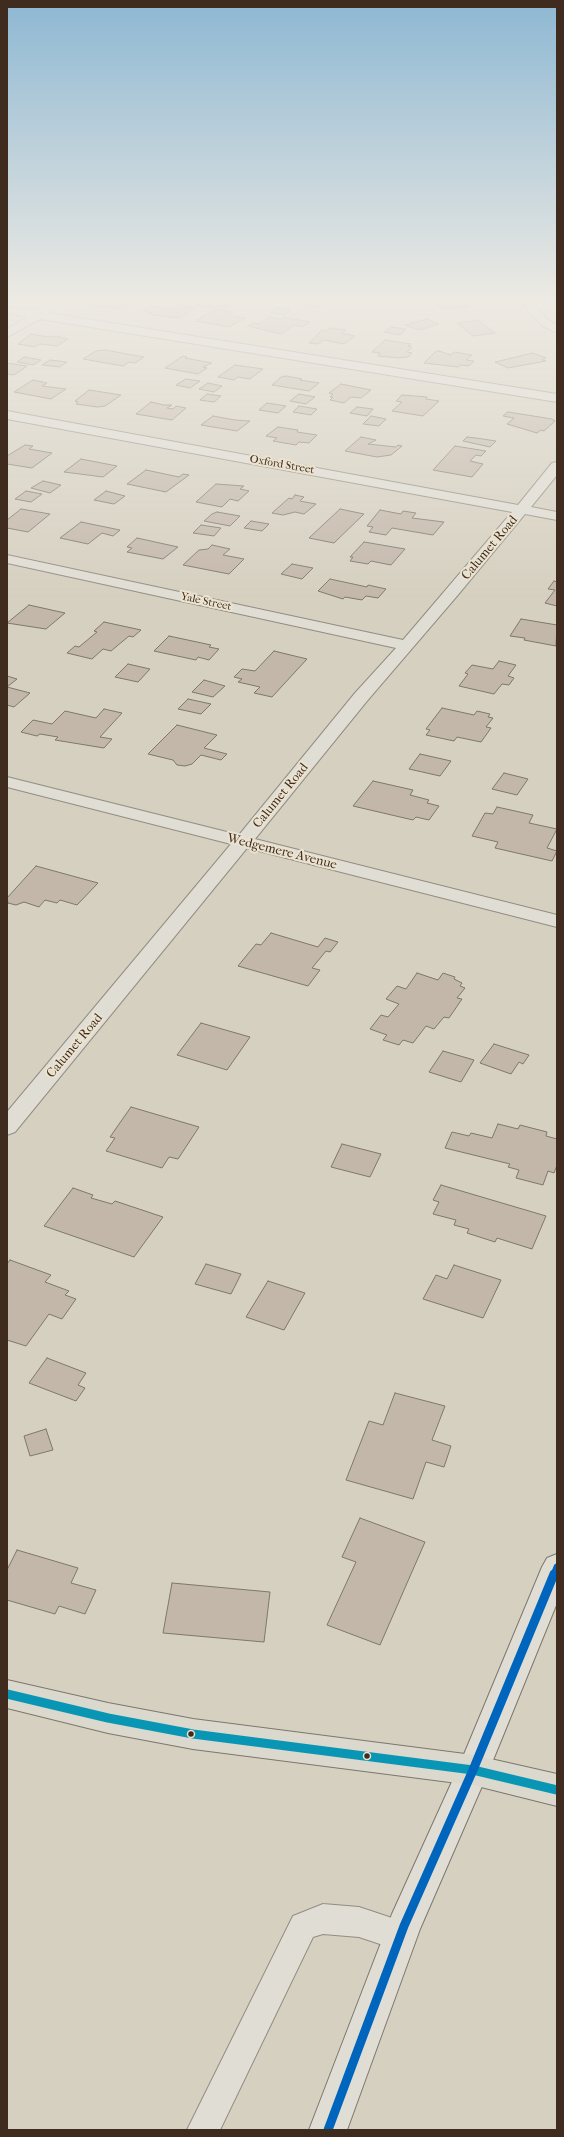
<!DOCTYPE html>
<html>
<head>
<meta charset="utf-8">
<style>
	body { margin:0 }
	#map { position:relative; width:564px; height:2137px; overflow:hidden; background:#d6d0c0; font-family:"IM FELL French Canon",serif }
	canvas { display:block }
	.frame { position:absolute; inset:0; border:8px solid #3f2c1f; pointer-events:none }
</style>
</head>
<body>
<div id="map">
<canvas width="564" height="2137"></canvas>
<div class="frame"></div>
</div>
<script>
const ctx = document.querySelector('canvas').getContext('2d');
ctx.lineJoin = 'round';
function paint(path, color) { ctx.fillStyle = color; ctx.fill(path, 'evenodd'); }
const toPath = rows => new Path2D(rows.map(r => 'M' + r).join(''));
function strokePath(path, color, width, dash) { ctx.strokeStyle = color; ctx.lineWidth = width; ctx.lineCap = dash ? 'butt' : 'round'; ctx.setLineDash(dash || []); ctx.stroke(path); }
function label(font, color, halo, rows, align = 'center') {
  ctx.font = font + ' "IM FELL French Canon",serif'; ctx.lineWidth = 4; ctx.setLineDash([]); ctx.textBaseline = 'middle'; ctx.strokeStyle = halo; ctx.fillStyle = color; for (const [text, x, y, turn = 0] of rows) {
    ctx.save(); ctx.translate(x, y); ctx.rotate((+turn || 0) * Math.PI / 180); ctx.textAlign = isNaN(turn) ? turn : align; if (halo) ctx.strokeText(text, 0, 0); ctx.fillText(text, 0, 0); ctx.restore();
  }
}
const building = toPath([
	[95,301,126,301,122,304,130,305,122,309,88,305,95,301],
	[195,301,226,301,234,303,226,307,215,306,212,308,195,305,199,302,195,301],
	[306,301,327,301,319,307,305,305,309,303,305,302,306,301],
	[435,301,464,301,470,307,448,309,439,308,435,301],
	[151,305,170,310,177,305,195,308,180,318,168,317,149,314,152,313,143,311,151,305],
	[277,307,291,309,285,315,271,313,277,307],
	[215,309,233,312,228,315,245,318,229,327,196,321,215,309],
	[269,317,280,319,283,317,310,322,302,327,294,325,281,334,248,326,253,323,260,324,269,317],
	[427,319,439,324,419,330,405,325,427,319],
	[478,320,495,333,473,336,457,323,478,320],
	[391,327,406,329,400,335,384,332,391,327],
	[330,328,346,330,342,333,355,336,344,344,324,340,318,344,309,343,322,330,326,331,330,328],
	[31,334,48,337,57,336,68,339,57,346,40,344,34,347,18,344,31,334],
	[385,340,411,344,408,346,412,347,407,352,412,353,408,357,399,358,378,356,380,353,372,352,385,340],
	[105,350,144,357,135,363,129,362,123,366,83,359,96,351,105,350],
	[439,351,451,355,454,352,472,355,466,360,474,361,469,366,461,365,458,367,424,363,435,352,439,351],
	[533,353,546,358,542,360,546,361,508,368,495,362,533,353],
	[183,356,187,357,185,358,212,363,203,367,207,368,198,374,165,368,183,356],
	[24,357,41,360,33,365,17,362,24,357],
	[50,360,67,362,60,367,42,365,50,360],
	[7,363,27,366,14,375,7,374,7,363],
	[235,365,263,369,250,379,238,377,234,380,218,377,235,365],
	[286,376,302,379,300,380,319,383,309,391,272,385,281,377,286,376],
	[186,379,200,381,190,388,176,385,186,379],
	[33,380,47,383,42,386,66,389,51,399,14,392,33,380],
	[208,383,222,386,214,392,199,389,208,383],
	[341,384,371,390,361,398,351,397,344,403,330,400,333,397,330,397,333,394,329,393,341,384],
	[89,390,121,395,105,406,98,407,76,404,78,402,75,401,89,390],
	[207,394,221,396,214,402,200,400,207,394],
	[299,394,315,397,306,404,290,401,299,394],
	[402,395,427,397,426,399,439,401,423,416,392,411,402,402,396,401,402,395],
	[151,402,164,405,172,405,167,408,173,409,176,406,186,408,172,420,136,414,151,402],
	[267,403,286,406,278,413,259,410,267,403],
	[299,406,317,409,311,415,293,412,299,406],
	[357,407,373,409,367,416,350,413,357,407],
	[508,412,552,419,555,421,544,431,541,430,537,433,507,424,514,418,503,416,508,412],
	[213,416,235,420,250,421,237,431,201,425,213,416],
	[371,416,386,419,379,426,363,424,371,416],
	[278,427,298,430,297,432,317,435,309,443,299,442,296,445,273,441,277,438,266,436,278,427],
	[361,437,376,440,368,444,396,447,398,445,402,446,391,455,377,457,345,451,361,437],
	[467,437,476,438,496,441,490,447,463,441,467,437],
	[25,445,33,446,29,449,52,453,32,468,7,464,7,456,25,445],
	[455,446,486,451,481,456,476,455,470,461,483,464,472,477,433,470,455,446],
	[81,459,117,466,103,477,64,472,81,459],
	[146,470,179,477,183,474,189,475,166,492,127,484,146,470],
	[43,481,61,485,50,493,31,488,43,481],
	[216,484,244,486,240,489,249,491,238,501,230,499,222,507,196,502,216,484],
	[26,491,42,494,31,502,15,499,26,491],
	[106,491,125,496,114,504,94,500,106,491],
	[295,495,304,497,300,501,316,504,304,514,295,512,283,515,272,513,289,498,292,499,295,495],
	[21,509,50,514,28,532,7,528,7,520,21,509],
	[340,509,364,514,334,543,309,538,340,509],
	[380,510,401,514,403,511,416,513,412,518,444,522,433,535,392,528,386,535,369,532,373,527,367,526,380,510],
	[217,512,240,516,230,526,204,521,212,514,217,512],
	[251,521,269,524,262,531,244,528,251,521],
	[81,522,120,530,113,536,102,533,88,544,60,538,81,522],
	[201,525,221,528,214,536,193,533,201,525],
	[137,538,178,547,163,559,127,552,132,548,127,547,137,538],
	[364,542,405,549,391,565,371,561,368,564,350,561,353,557,350,557,364,542],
	[212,545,230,549,223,555,244,559,229,574,183,565,199,550,208,549,212,545],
	[292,564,313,568,302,579,281,574,292,564],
	[330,579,367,587,368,585,386,589,378,598,366,596,362,600,345,597,343,599,318,591,330,579],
	[554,581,557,582,557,606,545,603,555,590,548,589,554,581],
	[29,605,65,613,46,629,7,623,29,605],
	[521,619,557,625,556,646,524,640,525,638,510,636,521,619],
	[104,622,141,630,133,637,129,636,111,651,103,649,92,659,67,653,75,646,79,647,97,632,94,631,104,622],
	[169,636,211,645,209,647,219,649,209,660,198,657,196,660,154,651,169,636],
	[274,651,307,659,272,697,254,693,260,687,238,682,242,679,234,677,242,669,255,671,274,651],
	[499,661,516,665,508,676,514,678,509,685,502,684,494,694,459,686,468,674,465,673,472,665,493,669,499,661],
	[128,664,150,669,138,682,115,677,128,664],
	[7,676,17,679,7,687,30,693,14,707,7,705,7,676],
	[204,680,225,686,213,697,192,692,204,680],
	[188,699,211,704,201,714,178,709,188,699],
	[442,708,474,715,477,711,490,714,488,717,493,718,486,727,491,728,481,742,457,737,454,741,426,735,430,730,426,729,442,708],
	[104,709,122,713,100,737,112,739,104,748,55,740,58,737,40,734,37,736,21,732,33,720,52,724,65,711,96,718,104,709],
	[177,725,217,735,204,748,227,754,221,760,201,755,192,764,185,766,177,765,173,760,148,754,177,725],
	[420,754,451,761,440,776,409,769,420,754],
	[504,773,528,779,517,795,492,789,504,773],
	[373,781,413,790,410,795,429,800,427,803,439,806,429,820,416,817,413,820,353,806,373,781],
	[497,807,533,815,529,823,557,829,547,848,557,851,552,861,495,848,498,842,472,836,485,813,493,814,497,807],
	[36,866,98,883,77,905,60,900,57,903,45,900,39,907,24,902,16,905,8,903,7,898,36,866],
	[271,933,318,947,325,938,338,942,330,952,326,951,312,968,320,970,308,986,238,966,256,944,261,945,271,933],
	[417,973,438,980,443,973,455,977,454,979,462,983,460,986,465,988,457,998,462,999,449,1018,444,1017,434,1029,426,1026,413,1043,403,1040,399,1045,383,1040,387,1035,370,1029,381,1015,388,1017,399,1004,386,999,397,986,406,989,417,973],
	[201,1023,250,1037,227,1070,177,1055,201,1023],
	[494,1044,529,1055,523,1064,519,1062,511,1074,480,1063,494,1044],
	[443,1051,474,1060,461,1082,429,1072,443,1051],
	[131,1107,199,1127,178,1159,169,1157,162,1168,106,1151,115,1138,110,1137,131,1107],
	[498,1124,518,1129,520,1125,547,1132,546,1136,557,1139,557,1165,554,1173,548,1171,543,1185,516,1178,519,1170,508,1167,510,1164,445,1148,452,1132,469,1136,471,1133,492,1138,498,1124],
	[342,1144,381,1154,370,1177,331,1167,342,1144],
	[441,1185,546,1216,532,1249,497,1238,495,1242,467,1233,469,1229,454,1225,456,1220,433,1214,439,1202,433,1200,441,1185],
	[73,1188,93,1195,91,1198,112,1204,115,1201,163,1217,134,1257,44,1226,73,1188],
	[10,1260,51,1275,45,1282,69,1291,65,1295,76,1299,62,1319,49,1314,26,1346,7,1340,7,1264,10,1260],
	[206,1264,241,1274,231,1294,195,1284,206,1264],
	[454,1265,501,1280,483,1318,423,1299,436,1275,447,1279,454,1265],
	[268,1281,305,1293,284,1330,246,1317,268,1281],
	[47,1358,86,1373,78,1385,85,1388,76,1401,29,1383,47,1358],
	[395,1393,445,1406,432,1440,451,1446,444,1467,426,1462,413,1499,346,1480,369,1421,383,1425,395,1393],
	[46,1429,53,1450,30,1456,24,1436,46,1429],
	[360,1518,425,1542,380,1645,327,1625,356,1562,342,1557,360,1518],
	[17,1550,78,1568,71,1583,96,1590,85,1614,59,1606,55,1614,7,1600,7,1570,17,1550],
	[172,1583,270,1592,264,1642,163,1633,172,1583]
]);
paint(building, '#c3b7a9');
strokePath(building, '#7d776d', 1);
const service = toPath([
	[323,1904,359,1907,401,1921,411,1926,416,1936,411,1946,401,1951,359,1937,323,1934,313,1937,220,2130,187,2130,293,1916,323,1904]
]);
const minor = toPath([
	[52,301,65,301,48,313,557,394,557,402,40,319,7,337,7,329,27,317,7,313,7,307,36,311,52,301],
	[7,411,518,505,552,463,557,462,557,475,531,507,557,512,557,520,525,514,457,596,367,701,255,839,557,915,557,927,247,848,15,1132,7,1135,7,1112,231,844,7,787,7,777,239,835,355,693,396,648,7,563,7,555,403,640,512,512,7,419,7,411]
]);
const tertiary = toPath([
	[520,301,531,301,549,321,557,325,557,333,541,325,520,301]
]);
const secondary = toPath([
	[557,1554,557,1603,489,1770,420,1929,347,2130,309,2130,392,1914,460,1764,542,1567,547,1558,557,1554]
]);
const trunk = toPath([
	[7,1680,108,1703,193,1719,473,1755,557,1774,557,1806,473,1785,193,1749,108,1733,7,1708,7,1680]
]);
strokePath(service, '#938d82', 2);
strokePath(minor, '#938d82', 2);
strokePath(tertiary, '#938d82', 2);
strokePath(secondary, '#7d776d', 2);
strokePath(trunk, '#7d776d', 2);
paint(service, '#e0ddd5');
paint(minor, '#e0ddd5');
paint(tertiary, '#e0ddd5');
paint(secondary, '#e0ddd5');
paint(trunk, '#dbd8ce');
strokePath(toPath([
	[7,1694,108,1718,193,1734,473,1770,557,1790]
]), '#0996b4', 9);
strokePath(toPath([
	[554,1575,557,1567]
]), '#0065bd', 7);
strokePath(toPath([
	[328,2130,404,1926,473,1770,554,1574]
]), '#0065bd', 9);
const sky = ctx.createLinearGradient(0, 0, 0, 600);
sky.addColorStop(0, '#8eb8d3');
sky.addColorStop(0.5, '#edeae3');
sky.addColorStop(1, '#edeae300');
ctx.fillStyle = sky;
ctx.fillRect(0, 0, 564, 600);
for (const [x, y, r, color] of [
	[191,1734,3.5,"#3f2c1f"],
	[367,1756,3.5,"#3f2c1f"]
]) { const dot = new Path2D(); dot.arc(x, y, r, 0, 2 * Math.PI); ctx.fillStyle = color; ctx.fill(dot); strokePath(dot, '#ebe3d0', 1.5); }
label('11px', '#3f2c1f', '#ebe3d0', [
	["Oxford Street",282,465,10],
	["Yale Street",206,602,12]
]);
label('13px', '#3f2c1f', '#ebe3d0', [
	["Calumet Road",490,548,-50],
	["Calumet Road",281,796,-51],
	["Wedgemere Avenue",282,852,14],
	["Calumet Road",75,1046,-50]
]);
</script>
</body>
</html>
